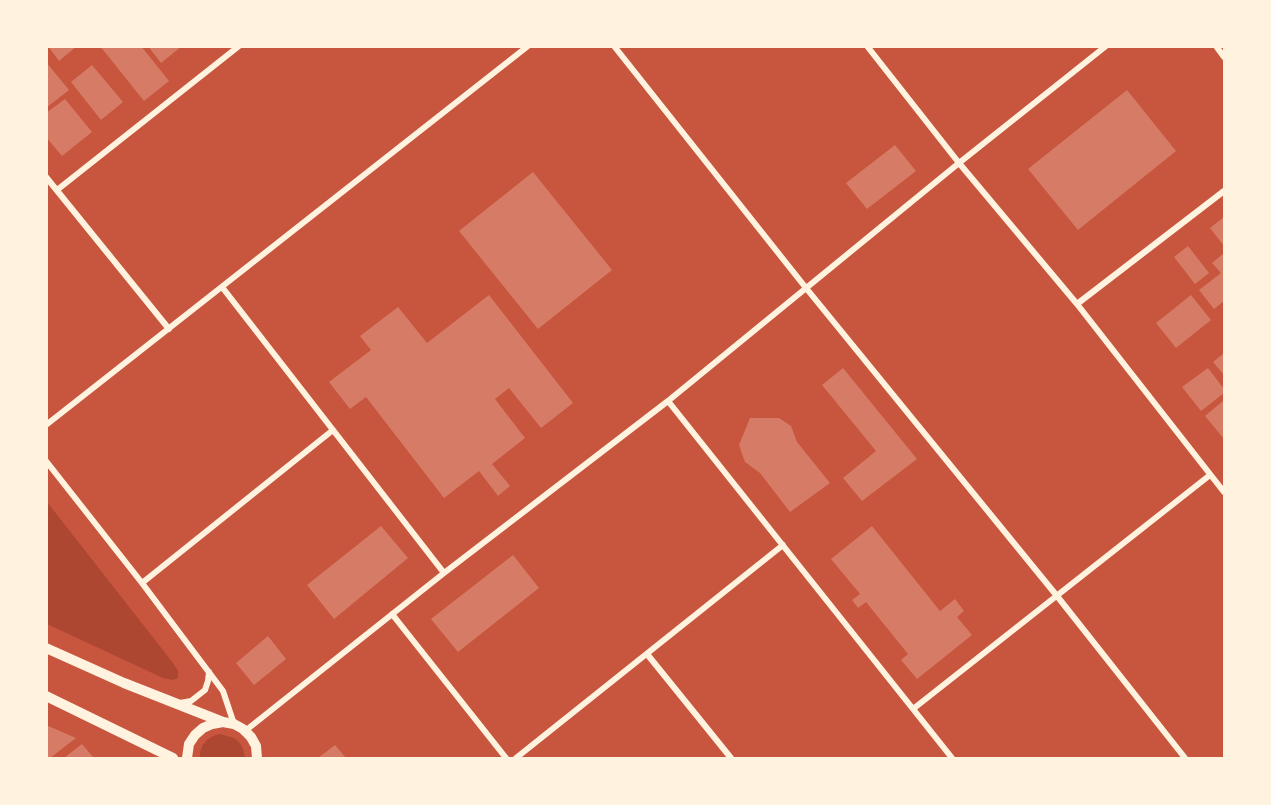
<!DOCTYPE html>
<html>
<head>
<meta charset="utf-8">
<style>
	body { margin:0 }
	#map { position:relative; width:1271px; height:805px; overflow:hidden; background:#c8553d; font-family:Signika,sans-serif }
	canvas { display:block }
	.frame { position:absolute; inset:0; border:48px solid #fff3e0; pointer-events:none }
</style>
</head>
<body>
<div id="map">
<canvas width="1271" height="805"></canvas>
<div class="frame"></div>
</div>
<script>
const ctx = document.querySelector('canvas').getContext('2d');
ctx.lineJoin = 'round';
function paint(path, color) { ctx.fillStyle = color; ctx.fill(path, 'evenodd'); }
const toPath = rows => new Path2D(rows.map(r => 'M' + r).join(''));
function strokePath(path, color, width, dash) { ctx.strokeStyle = color; ctx.lineWidth = width; ctx.lineCap = dash ? 'butt' : 'round'; ctx.setLineDash(dash || []); ctx.stroke(path); }
paint(toPath([
	[47,502,173,663,178,671,178,678,173,680,163,678,47,624],
	[220,734,234,738,240,743,243,749,245,758,200,758,200,753,202,746,207,740,213,736]
]), '#ae4732');
paint(toPath([
	[48,46,77,46,59,61],
	[100,46,141,46,169,81,144,101],
	[148,46,182,46,161,63],
	[46,62,69,90,46,108],
	[92,65,123,102,101,120,71,82],
	[1127,90,1176,151,1078,230,1028,169],
	[65,99,92,132,62,156,46,137,46,113],
	[895,145,916,171,867,209,846,183],
	[533,172,612,270,538,329,459,231],
	[1224,217,1224,246,1210,228],
	[1188,246,1209,273,1195,284,1174,257],
	[1224,253,1224,301,1214,309,1199,290,1221,273,1212,263],
	[489,295,573,403,541,428,509,388,495,399,525,438,492,464,510,486,498,496,479,471,444,498,366,397,350,409,329,382,371,350,360,336,398,307,427,343],
	[1191,295,1211,320,1176,348,1156,323],
	[1224,353,1224,375,1213,362],
	[843,368,917,459,862,501,843,478,876,451,822,385],
	[1208,368,1224,389,1224,393,1201,411,1182,387],
	[1224,400,1224,439,1205,416],
	[750,418,779,418,791,426,797,442,830,483,790,512,760,473,745,462,739,445],
	[381,526,408,558,334,619,307,585],
	[872,526,940,611,955,599,964,611,957,617,972,635,917,679,901,660,908,654,866,602,858,608,852,600,860,594,831,559],
	[513,555,539,588,458,652,431,619],
	[268,636,286,659,254,685,236,663],
	[46,725,76,738,50,758,46,758],
	[82,744,94,758,64,758],
	[335,745,346,758,318,758]
]), '#d67c66');
strokePath(toPath([
	[614,46,806,288,1057,596,1185,758],
	[867,46,959,163,1077,304,1224,492],
	[1216,46,1224,57],
	[46,177,169,329],
	[57,190,239,46],
	[222,287,444,573],
	[1077,304,1224,191],
	[668,401,952,758],
	[46,425,528,46],
	[46,461,142,583,223,691,234,724],
	[142,583,333,430],
	[392,614,506,758],
	[647,654,731,758],
	[180,703,191,701,205,690,208,681,209,672],
	[913,709,1210,475],
	[245,731,444,573,668,401,959,163,1106,46],
	[516,758,783,545]
]), '#fff3e0', 6);
strokePath(toPath([
	[46,648,124,683,223,722],
	[46,696,173,758],
	[187,758,189,744,195,735,203,728,212,724,223,722,234,724,243,729,251,737,256,746,257,758]
]), '#fff3e0', 10);
</script>
</body>
</html>
